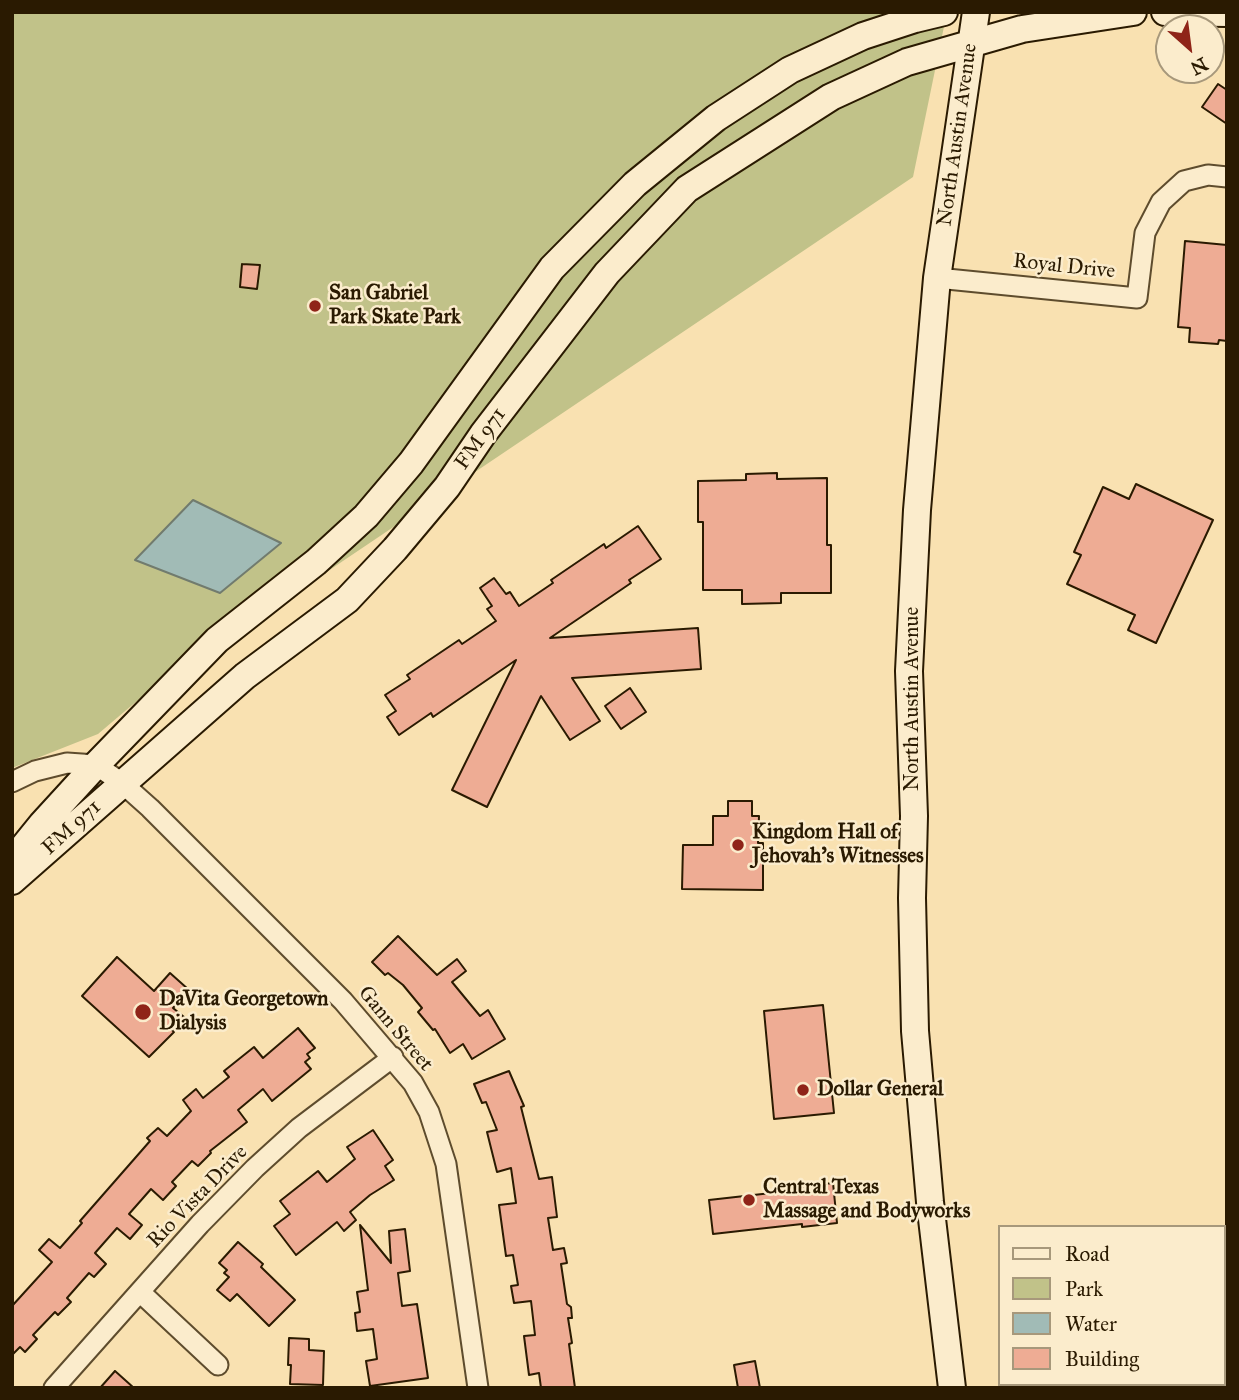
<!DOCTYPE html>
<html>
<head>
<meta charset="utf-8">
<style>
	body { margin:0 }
	#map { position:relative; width:1239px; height:1400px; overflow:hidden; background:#f9e1b1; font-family:"IM FELL Great Primer",serif }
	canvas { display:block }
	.frame { position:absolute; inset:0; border:14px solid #2a1a01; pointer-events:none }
	.legend { position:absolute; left:998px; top:1225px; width:228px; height:161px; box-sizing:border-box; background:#fbeccc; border:2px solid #a7987b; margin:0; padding:9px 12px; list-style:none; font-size:21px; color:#2a1a01 }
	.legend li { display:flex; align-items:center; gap:14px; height:35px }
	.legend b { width:35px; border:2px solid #a7987b }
	.north { position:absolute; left:1155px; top:14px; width:70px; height:70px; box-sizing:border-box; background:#fbeccc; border:2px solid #a7987b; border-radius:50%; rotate:152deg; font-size:19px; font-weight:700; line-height:28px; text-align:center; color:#2a1a01 }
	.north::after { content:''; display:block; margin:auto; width:24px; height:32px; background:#8f2418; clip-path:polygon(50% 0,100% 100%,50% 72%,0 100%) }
</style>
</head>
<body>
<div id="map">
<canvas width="1239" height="1400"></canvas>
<div class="frame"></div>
<ul class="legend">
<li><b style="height:9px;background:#fbeccc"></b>Road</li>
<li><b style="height:19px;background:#c1c289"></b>Park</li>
<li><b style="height:19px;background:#a1bbb6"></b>Water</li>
<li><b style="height:19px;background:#eeac94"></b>Building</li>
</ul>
<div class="north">N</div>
</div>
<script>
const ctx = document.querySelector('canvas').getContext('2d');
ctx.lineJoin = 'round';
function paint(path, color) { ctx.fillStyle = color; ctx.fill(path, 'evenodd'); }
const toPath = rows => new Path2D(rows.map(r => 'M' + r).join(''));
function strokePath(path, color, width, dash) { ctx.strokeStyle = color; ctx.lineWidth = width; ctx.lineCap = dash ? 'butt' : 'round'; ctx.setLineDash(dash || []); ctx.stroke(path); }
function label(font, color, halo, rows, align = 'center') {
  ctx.font = font + ' "IM FELL Great Primer",serif'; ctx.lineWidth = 5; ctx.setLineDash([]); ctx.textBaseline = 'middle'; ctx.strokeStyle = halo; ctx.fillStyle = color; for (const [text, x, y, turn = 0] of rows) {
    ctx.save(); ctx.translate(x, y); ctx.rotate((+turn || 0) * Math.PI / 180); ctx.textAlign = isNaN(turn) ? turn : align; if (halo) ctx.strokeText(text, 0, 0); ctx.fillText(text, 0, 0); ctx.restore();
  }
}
paint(toPath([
	[12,12,947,12,913,177,144,695,98,734,12,768]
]), '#c1c289');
const water = toPath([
	[193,500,281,543,220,593,135,560,193,500],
	[1223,1275,1227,1276,1227,1388,1167,1388,1167,1384,1223,1384,1223,1275]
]);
paint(water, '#a1bbb6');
strokePath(water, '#717b6e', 2);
const building = toPath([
	[1218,84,1227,90,1227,124,1202,107,1218,84],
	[1185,241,1227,245,1227,341,1219,340,1218,344,1189,342,1190,328,1178,327,1185,241],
	[242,264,260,265,257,289,240,287,242,264],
	[777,473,777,479,827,478,827,545,831,545,831,593,781,593,781,603,742,604,742,590,703,590,703,522,698,522,698,481,746,480,746,474,777,473],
	[1136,484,1213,520,1156,643,1128,630,1135,615,1067,584,1081,555,1074,552,1103,487,1129,499,1136,484],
	[638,526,661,559,629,580,631,583,550,638,698,628,701,669,572,678,600,721,570,740,541,696,487,807,452,790,516,660,433,717,431,713,399,735,387,717,396,711,385,695,410,679,407,675,459,640,462,644,496,621,487,609,492,606,480,588,494,578,506,594,510,592,519,606,553,583,551,580,604,544,606,548,638,526],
	[630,688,646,712,621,729,605,706,630,688],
	[728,801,752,801,752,816,759,816,758,843,763,843,763,890,682,889,683,845,713,845,713,816,728,816,728,801],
	[398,936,437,975,457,959,466,971,452,982,480,1016,488,1010,505,1039,472,1059,463,1044,450,1053,435,1029,433,1030,418,1012,422,1008,403,985,388,973,385,975,372,962,398,936],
	[117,957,154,991,170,973,189,990,173,1008,184,1017,172,1030,174,1032,149,1057,82,996,117,957],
	[823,1005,834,1113,774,1119,764,1011,823,1005],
	[298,1028,315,1048,307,1054,310,1058,305,1062,311,1069,272,1101,263,1089,238,1110,247,1122,210,1151,211,1153,198,1166,192,1161,172,1182,176,1186,163,1200,151,1189,129,1214,142,1225,130,1239,117,1228,95,1253,106,1264,94,1277,89,1273,67,1298,71,1302,58,1315,55,1312,33,1335,37,1339,25,1352,20,1347,12,1355,12,1306,52,1262,39,1250,49,1239,60,1248,82,1223,80,1221,150,1141,147,1138,158,1128,167,1136,191,1111,183,1100,196,1089,203,1098,229,1077,224,1071,254,1047,263,1058,298,1028],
	[509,1071,524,1106,521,1107,539,1179,552,1177,557,1217,548,1218,553,1250,564,1248,567,1263,561,1264,567,1304,571,1307,572,1318,568,1318,572,1343,569,1344,575,1388,541,1388,539,1373,529,1375,524,1336,535,1335,531,1301,514,1303,511,1286,518,1285,513,1255,506,1256,499,1205,516,1203,511,1168,497,1172,487,1132,497,1130,486,1102,482,1103,474,1084,509,1071],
	[373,1130,393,1160,385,1166,394,1180,370,1195,350,1212,356,1220,344,1231,337,1222,296,1255,274,1226,290,1214,280,1201,318,1171,327,1182,355,1159,347,1147,373,1130],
	[833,1183,837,1223,802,1227,802,1224,713,1234,709,1200,798,1190,798,1187,833,1183],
	[360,1225,391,1263,389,1231,405,1229,410,1271,398,1273,402,1306,417,1304,428,1378,370,1386,366,1361,377,1359,373,1329,357,1331,355,1313,360,1312,357,1292,368,1290,360,1225],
	[238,1242,263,1264,261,1267,295,1300,269,1326,237,1294,230,1301,217,1290,229,1277,224,1273,227,1270,219,1263,238,1242],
	[289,1338,309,1339,309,1350,324,1351,323,1385,290,1384,291,1365,288,1365,289,1338],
	[755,1361,760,1388,738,1388,734,1365,755,1361],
	[115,1371,134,1388,100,1388,115,1371]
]);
paint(building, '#eeac94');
strokePath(building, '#2a1a01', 2);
const street = toPath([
	[937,278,1137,298,1145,233,1161,202,1184,181,1208,175,1227,177],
	[12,782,35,771,67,763,96,765,122,783,150,808,343,1001,413,1083,429,1112,446,1164,478,1388],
	[140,1292,218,1365],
	[54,1388,200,1224,255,1168,299,1128,393,1057]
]);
const secondary = toPath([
	[1165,12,1227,13],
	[12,861,42,824,96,765,217,640,316,562,366,516,411,463,552,268,635,184,716,118,790,70,863,36,915,19,944,12],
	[12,881,245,676,347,600,395,549,447,487,483,434,607,273,687,189,831,97,907,62,1022,29,1133,12],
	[952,1388,930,1202,915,1031,912,898,914,816,909,671,917,510,937,278,976,12]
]);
strokePath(street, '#5e4c2d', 23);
strokePath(secondary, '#2a1a01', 30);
strokePath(street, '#fbeccc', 19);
strokePath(secondary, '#fbeccc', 26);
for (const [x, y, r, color] of [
	[315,306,7,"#8f2418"],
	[738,845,7,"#8f2418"],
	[143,1012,9,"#8f2418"],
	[803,1090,7,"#8f2418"],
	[749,1200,7,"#8f2418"]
]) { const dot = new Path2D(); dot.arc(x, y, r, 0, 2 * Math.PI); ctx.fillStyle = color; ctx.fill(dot); strokePath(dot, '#fbeccc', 2.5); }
label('21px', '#2a1a01', '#fbeccc', [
	["North Austin Avenue",958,135,-82],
	["Royal Drive",1064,267,6],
	["FM 971",481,439,-54],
	["North Austin Avenue",913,699,-90],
	["FM 971",72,828,-42],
	["Gann Street",395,1029,50],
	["Rio Vista Drive",198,1197,-46]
]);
label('bold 21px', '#2a1a01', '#fbeccc', [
	["San Gabriel",329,294],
	["Park Skate Park",329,318],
	["Kingdom Hall of",752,833],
	["Jehovah's Witnesses",752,857],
	["DaVita Georgetown",159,1000],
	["Dialysis",159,1024],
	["Dollar General",817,1090],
	["Central Texas",763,1188],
	["Massage and Bodyworks",763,1212]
], 'left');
</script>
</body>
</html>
